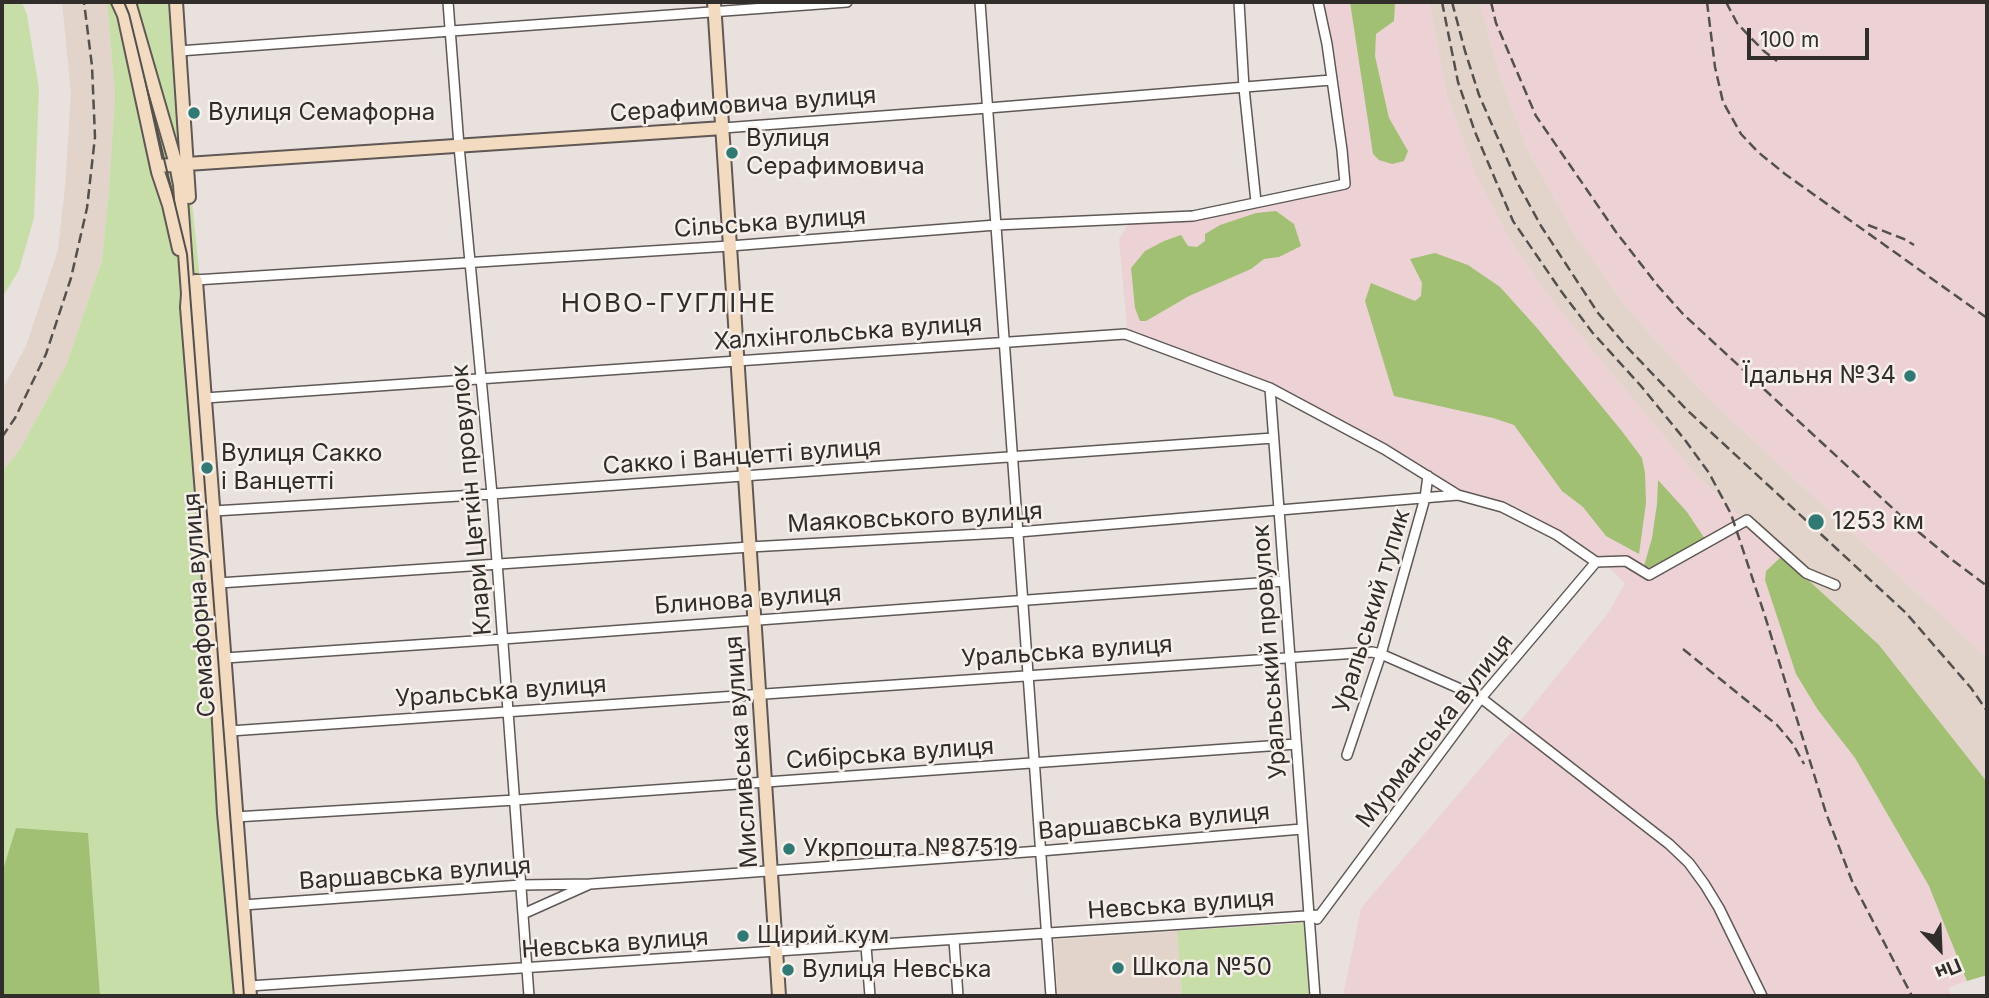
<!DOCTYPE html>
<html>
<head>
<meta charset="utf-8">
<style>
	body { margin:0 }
	#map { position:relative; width:1989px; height:998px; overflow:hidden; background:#e9e1dd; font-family:Inter,sans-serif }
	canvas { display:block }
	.frame { position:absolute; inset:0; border:4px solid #302d2b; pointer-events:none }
	.north { position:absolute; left:1905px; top:914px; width:70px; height:70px; -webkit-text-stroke:5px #f6efea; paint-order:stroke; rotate:157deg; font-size:19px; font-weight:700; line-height:28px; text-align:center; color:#302d2b }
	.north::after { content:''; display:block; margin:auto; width:24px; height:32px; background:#302d2b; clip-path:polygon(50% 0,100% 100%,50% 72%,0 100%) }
	.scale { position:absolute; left:1747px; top:28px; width:122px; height:32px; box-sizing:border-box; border:4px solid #302d2b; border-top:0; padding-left:9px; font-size:21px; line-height:24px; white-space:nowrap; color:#302d2b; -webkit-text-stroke:5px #f6efea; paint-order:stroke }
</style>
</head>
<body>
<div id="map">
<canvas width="1989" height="998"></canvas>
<div class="frame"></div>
<div class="north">Пн</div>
<div class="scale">100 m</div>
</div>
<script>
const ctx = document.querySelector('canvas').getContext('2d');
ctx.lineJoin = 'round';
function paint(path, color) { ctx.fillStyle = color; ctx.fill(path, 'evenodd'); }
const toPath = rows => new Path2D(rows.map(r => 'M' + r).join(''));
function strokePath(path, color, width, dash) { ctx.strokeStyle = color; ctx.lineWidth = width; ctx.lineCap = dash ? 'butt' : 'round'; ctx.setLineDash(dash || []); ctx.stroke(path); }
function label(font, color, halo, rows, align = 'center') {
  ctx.font = font + ' Inter,sans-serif'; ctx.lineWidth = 5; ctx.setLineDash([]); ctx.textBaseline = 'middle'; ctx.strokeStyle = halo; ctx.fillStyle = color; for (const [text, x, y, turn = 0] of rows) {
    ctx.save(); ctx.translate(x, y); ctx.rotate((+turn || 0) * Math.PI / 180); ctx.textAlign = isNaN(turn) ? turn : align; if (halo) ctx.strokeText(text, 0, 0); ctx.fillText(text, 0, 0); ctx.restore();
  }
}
paint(toPath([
	[62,2,107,2,115,94,109,190,102,260,67,363,19,451,2,471,2,390,26,346,58,250,65,187,71,94],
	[1429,2,1480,2,1499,73,1527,148,1572,230,1626,307,1708,398,1987,658,1987,975,1967,981,1782,556,1695,474,1553,302,1509,239,1475,173,1447,96],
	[1177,931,1182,996,1058,996,1054,940]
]), '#e2d4cb');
paint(toPath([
	[1323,2,1429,2,1447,96,1475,173,1509,239,1553,302,1695,474,1782,556,1766,571,1818,710,1855,758,1929,886,1967,981,1949,988,1951,996,1343,996,1361,908,1513,730,1608,613,1625,583,1603,561,1559,530,1504,502,1459,491,1387,444,1271,383,1127,328,1119,239,1129,223,1195,221,1350,189,1347,149,1331,43],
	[1480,2,1987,2,1987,658,1708,398,1626,307,1572,230,1527,148,1499,73]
]), '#ecd2d4');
paint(toPath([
	[2,2,22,2,27,15,39,89,34,218,19,270,2,298],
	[107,2,176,2,183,114,200,280,253,996,2,996,2,471,19,451,67,363,102,260,109,190,115,94],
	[1304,923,1309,996,1182,996,1177,931]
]), '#c8dea8');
paint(toPath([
	[1350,2,1395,2,1394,21,1376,34,1375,56,1389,118,1408,151,1404,161,1392,164,1379,160,1373,154],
	[1276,211,1294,224,1301,246,1279,257,1264,259,1251,269,1189,296,1146,321,1140,321,1135,308,1131,268,1145,251,1164,241,1181,235,1188,246,1197,247,1205,241,1205,234,1220,225,1256,213],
	[1435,253,1468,265,1500,287,1537,328,1621,430,1642,458,1645,473,1646,503,1639,554,1606,536,1583,507,1562,491,1514,425,1493,418,1394,396,1365,301,1371,283,1415,301,1421,296,1422,283,1410,259],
	[1658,480,1687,512,1705,539,1651,568,1644,566,1652,538,1657,504],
	[1782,556,1879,645,1987,782,1987,975,1967,981,1929,886,1855,758,1818,710,1796,674,1765,580,1766,571],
	[16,828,88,833,100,996,2,996,2,873]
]), '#a2c073');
const street = toPath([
	[448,2,459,146,492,494,529,996],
	[980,2,1051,996],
	[1239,2,1244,88,1256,202],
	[179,51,847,2],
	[723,128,988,108,1331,80],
	[195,280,730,246,996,225,1193,216,1345,184,1342,150,1327,44,1318,2],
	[1270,388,1315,996],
	[205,398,1125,334,1270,388,1384,449,1458,495],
	[214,511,492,494,1273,438],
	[1596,562,1626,561,1649,575,1747,520,1806,573,1835,585],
	[219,583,750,547,1018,532,1458,495,1502,507,1557,535,1596,562],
	[225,658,503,639,1284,581],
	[230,731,1372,652,1381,654,1481,698,1669,844,1689,863,1705,885,1719,908,1762,996],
	[1347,755,1381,654,1425,498,1428,476],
	[235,817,515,800,1296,744],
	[590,884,1040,851,1302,829],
	[243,905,521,885,590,884,523,914],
	[1317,919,1481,698,1596,562],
	[954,940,958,996],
	[866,946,870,996],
	[249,986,1320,915]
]);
const secondary = toPath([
	[118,2,124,15,158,172,169,205,179,249],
	[129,2,176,164,180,185,188,294,187,307,216,668,224,813,241,996],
	[176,2,189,197],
	[714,2,779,996],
	[157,166,723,128],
	[196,281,250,996]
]);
strokePath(street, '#5f5855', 12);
strokePath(secondary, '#5f5855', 16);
strokePath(street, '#fff', 9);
strokePath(secondary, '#f2dbc1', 12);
strokePath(toPath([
	[124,2,129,14,187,254,244,996]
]), '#54504d', 2);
strokePath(toPath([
	[1442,2,1458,82,1475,132,1513,221,1561,291,1592,332,1641,386,1685,440,1709,473,1731,514,1764,613,1826,813,1852,881,1912,996],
	[1452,2,1465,51,1479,95,1517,182,1541,226,1598,313,1626,346,1687,410,1906,613,1971,688,1987,711],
	[1491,2,1496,23,1536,116,1616,232,1658,286,1683,314,1915,529,1951,559,1987,586],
	[1707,2,1715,67,1723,102,1741,134,1758,152,1785,174,1987,318],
	[1726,2,1737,23,1751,38,1765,52,1777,61],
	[1868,225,1904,239,1914,245],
	[2,437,15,418,46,354,71,278,87,208,95,137,92,66,84,2],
	[1683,649,1777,725,1793,744,1804,764]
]), '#54504d', 2.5, [10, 5]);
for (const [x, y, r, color] of [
	[194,113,7,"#317975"],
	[732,153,7,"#317975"],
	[1910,376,7,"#317975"],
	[207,468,7,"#317975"],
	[1816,522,9,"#317975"],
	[789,849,7,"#317975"],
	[743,936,7,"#317975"],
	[1118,968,7,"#317975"],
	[788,970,7,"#317975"]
]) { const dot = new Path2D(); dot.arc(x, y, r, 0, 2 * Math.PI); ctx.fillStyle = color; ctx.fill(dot); strokePath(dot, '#f6efea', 2.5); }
label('24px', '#302d2b', '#f6efea', [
	["Серафимовича вулиця",743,105,-4],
	["Сільська вулиця",770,223,-4],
	["Халхінгольська вулиця",848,333,-4],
	["Сакко і Ванцетті вулиця",742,457,-4],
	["Клари Цеткін провулок",472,500,-95],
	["Маяковського вулиця",915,518,-3],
	["Блинова вулиця",748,600,-4],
	["Семафорна вулиця",200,605,-94],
	["Уральський тупик",1372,611,-73],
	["Уральська вулиця",1067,652,-4],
	["Уральський провулок",1270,652,-94],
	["Уральська вулиця",501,692,-4],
	["Мурманська вулиця",1435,731,-52],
	["Мисливська вулиця",742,752,-94],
	["Сибірська вулиця",890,754,-4],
	["Варшавська вулиця",1154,822,-5],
	["Варшавська вулиця",415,874,-4],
	["Невська вулиця",1181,905,-4],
	["Невська вулиця",615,944,-4]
]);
label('24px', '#302d2b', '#f6efea', [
	["Вулиця Семафорна",208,113],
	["Вулиця",746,139],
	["Серафимовича",746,167],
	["Їдальня №34",1896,376,"right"],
	["Вулиця Сакко",221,454],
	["і Ванцетті",221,482],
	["1253 км",1832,522],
	["Укрпошта №87519",803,849],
	["Щирий кум",757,936],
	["Школа №50",1132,968],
	["Вулиця Невська",802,970]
], 'left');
ctx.letterSpacing = '2px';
label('26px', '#302d2b', '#f6efea', [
	["НОВО-ГУГЛІНЕ",669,304]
]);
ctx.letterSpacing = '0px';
</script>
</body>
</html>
